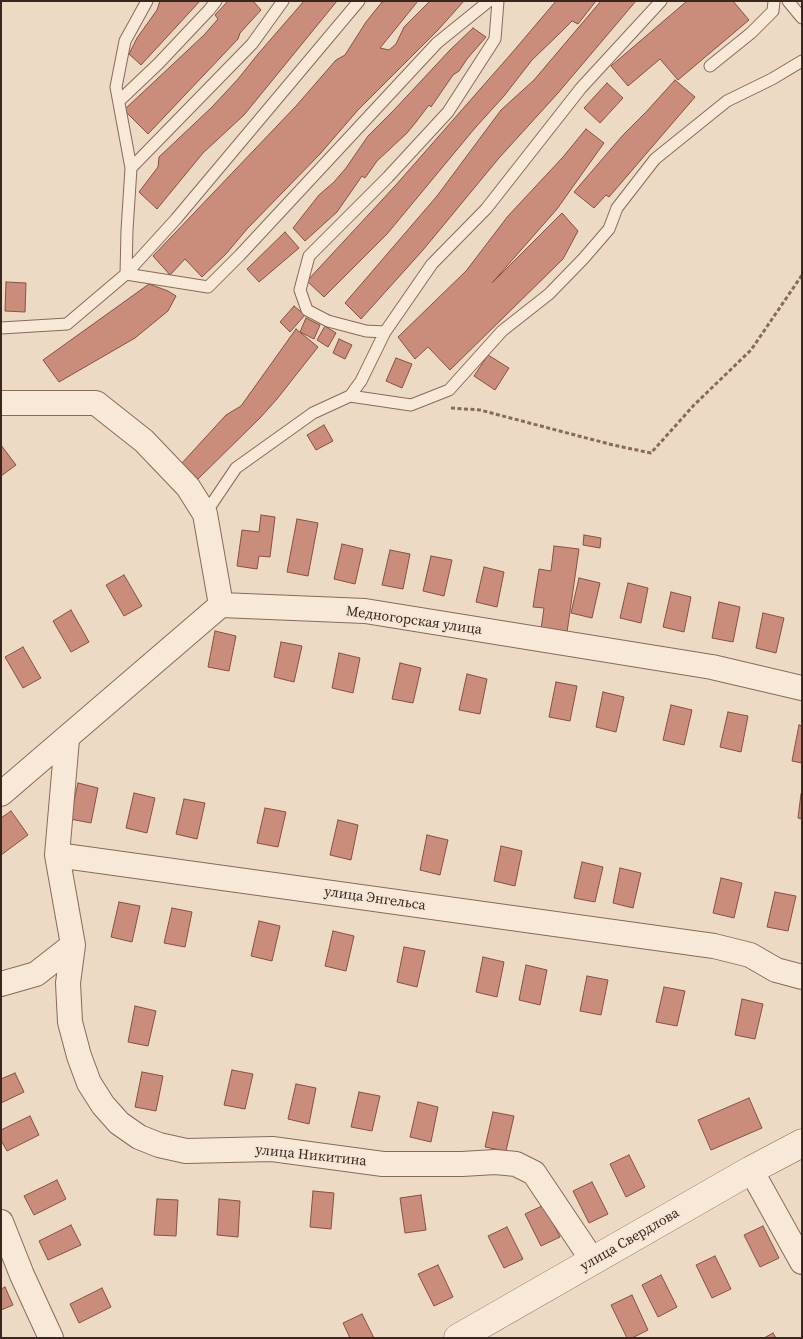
<!DOCTYPE html>
<html>
<head>
<meta charset="utf-8">
<style>
	body { margin:0 }
	#map { position:relative; width:803px; height:1339px; overflow:hidden; background:#eddac4; font-family:"Source Serif 4",serif }
	canvas { display:block }
	.frame { position:absolute; inset:0; border:2px solid #38261f; pointer-events:none }
</style>
</head>
<body>
<div id="map">
<canvas width="803" height="1339"></canvas>
<div class="frame"></div>
</div>
<script>
const ctx = document.querySelector('canvas').getContext('2d');
ctx.lineJoin = 'round';
function paint(path, color) { ctx.fillStyle = color; ctx.fill(path, 'evenodd'); }
const toPath = rows => new Path2D(rows.map(r => 'M' + r).join(''));
function strokePath(path, color, width, dash) { ctx.strokeStyle = color; ctx.lineWidth = width; ctx.lineCap = dash ? 'butt' : 'round'; ctx.setLineDash(dash || []); ctx.stroke(path); }
function label(font, color, halo, rows, align = 'center') {
  ctx.font = font + ' "Source Serif 4",serif'; ctx.lineWidth = 4; ctx.setLineDash([]); ctx.textBaseline = 'middle'; ctx.strokeStyle = halo; ctx.fillStyle = color; for (const [text, x, y, turn = 0] of rows) {
    ctx.save(); ctx.translate(x, y); ctx.rotate((+turn || 0) * Math.PI / 180); ctx.textAlign = isNaN(turn) ? turn : align; if (halo) ctx.strokeText(text, 0, 0); ctx.fillText(text, 0, 0); ctx.restore();
  }
}
const building = toPath([
	[160,1,200,1,141,65,129,54,137,38,157,10,160,1],
	[228,1,253,1,261,10,240,33,238,39,148,134,124,110,204,35,218,19,215,15,228,1],
	[304,1,337,1,244,115,203,153,157,209,139,192,158,167,159,157,212,107,238,79,258,54,304,1],
	[389,1,418,1,380,48,389,50,396,44,404,27,430,1,464,1,438,30,358,110,320,154,247,229,226,254,202,277,185,259,170,275,153,256,296,106,336,60,345,55,366,22,382,2,389,1],
	[556,1,596,1,578,24,572,21,559,34,532,60,504,96,475,128,387,234,324,297,307,281,395,186,511,54,556,1],
	[601,1,636,1,558,93,499,158,423,250,361,319,345,303,437,196,501,110,534,80,601,1],
	[687,1,733,1,749,20,678,80,660,59,628,86,611,66,687,1],
	[473,28,486,37,467,59,459,71,453,75,431,107,429,105,416,122,407,133,377,161,365,178,362,176,337,212,305,241,293,228,319,195,334,182,346,168,368,136,394,110,450,50,473,28],
	[675,80,695,97,609,197,606,195,594,208,574,192,623,135,647,111,675,80],
	[607,83,623,98,600,123,584,108,607,83],
	[586,129,604,143,557,209,492,283,562,213,578,231,563,259,450,370,428,347,415,359,398,337,466,271,508,216,563,157,586,129],
	[285,232,299,248,259,282,247,269,285,232],
	[6,282,26,283,25,312,5,311,6,282],
	[149,284,168,291,176,296,168,311,135,338,59,382,43,360,149,284],
	[294,306,305,315,290,332,280,322,294,306],
	[306,318,320,325,314,339,300,332,306,318],
	[325,326,336,333,328,347,317,340,325,326],
	[296,329,318,347,277,399,260,418,198,479,182,463,226,415,241,406,296,329],
	[339,339,352,345,345,359,333,353,339,339],
	[488,355,509,368,495,390,474,376,488,355],
	[396,358,412,364,402,388,386,381,396,358],
	[324,425,333,441,316,450,307,435,324,425],
	[1,445,16,465,1,476,1,445],
	[261,515,275,517,270,557,259,556,257,569,237,566,242,530,259,532,261,515],
	[297,519,318,523,308,576,287,572,297,519],
	[584,535,601,538,600,548,583,545,584,535],
	[342,544,363,549,355,584,334,579,342,544],
	[554,546,579,549,567,632,541,629,544,608,533,607,539,569,551,571,554,546],
	[390,550,410,554,403,589,382,585,390,550],
	[431,556,452,560,444,596,423,591,431,556],
	[484,567,504,572,497,607,476,602,484,567],
	[124,575,142,606,124,616,106,585,124,575],
	[579,578,600,583,592,618,571,613,579,578],
	[628,583,648,588,641,623,620,618,628,583],
	[671,592,691,597,684,632,663,627,671,592],
	[719,602,740,607,733,642,712,638,719,602],
	[71,610,89,642,71,652,53,621,71,610],
	[763,613,784,618,776,653,756,648,763,613],
	[215,631,236,636,229,671,208,667,215,631],
	[281,642,302,646,294,682,274,677,281,642],
	[23,647,41,678,23,688,5,657,23,647],
	[339,653,360,658,353,693,332,688,339,653],
	[400,663,421,668,413,703,392,699,400,663],
	[467,674,487,679,480,714,459,710,467,674],
	[556,682,577,686,570,721,549,717,556,682],
	[603,692,624,697,616,732,596,727,603,692],
	[671,705,692,710,684,745,663,740,671,705],
	[728,712,748,716,741,752,720,747,728,712],
	[799,725,802,726,802,763,792,761,799,725],
	[78,783,98,788,91,823,70,819,78,783],
	[134,793,155,798,147,833,126,828,134,793],
	[801,794,802,794,802,819,798,818,801,794],
	[184,799,205,803,197,839,176,834,184,799],
	[265,808,286,812,278,847,257,843,265,808],
	[11,811,28,835,1,855,1,818,11,811],
	[338,820,358,825,351,860,330,855,338,820],
	[427,835,448,840,440,875,420,870,427,835],
	[501,846,522,851,515,886,494,881,501,846],
	[582,862,603,867,595,902,574,898,582,862],
	[620,868,641,873,633,908,613,903,620,868],
	[721,878,742,883,734,918,713,913,721,878],
	[775,892,796,896,788,931,767,927,775,892],
	[119,902,140,906,132,942,111,937,119,902],
	[172,908,192,912,185,947,164,943,172,908],
	[259,921,280,926,272,961,251,956,259,921],
	[333,931,354,936,346,971,325,966,333,931],
	[404,947,425,951,417,987,397,982,404,947],
	[483,957,504,962,497,997,476,992,483,957],
	[526,965,547,970,540,1005,519,1000,526,965],
	[587,976,608,980,601,1015,580,1011,587,976],
	[664,987,685,991,677,1026,656,1022,664,987],
	[742,999,763,1004,755,1039,735,1035,742,999],
	[135,1006,156,1011,148,1046,128,1042,135,1006],
	[232,1070,253,1074,245,1109,224,1105,232,1070],
	[142,1072,163,1076,156,1111,135,1107,142,1072],
	[15,1073,24,1092,1,1103,1,1079,15,1073],
	[296,1084,316,1088,309,1124,288,1119,296,1084],
	[359,1092,380,1096,372,1131,351,1127,359,1092],
	[749,1098,762,1128,711,1150,698,1120,749,1098],
	[418,1102,438,1107,431,1142,410,1137,418,1102],
	[493,1112,514,1116,506,1151,485,1147,493,1112],
	[30,1116,39,1135,7,1151,1,1140,1,1130,30,1116],
	[629,1155,645,1187,626,1197,610,1164,629,1155],
	[57,1180,66,1199,34,1215,24,1196,57,1180],
	[592,1182,608,1214,589,1223,573,1191,592,1182],
	[313,1191,334,1193,331,1229,310,1227,313,1191],
	[421,1195,426,1230,405,1233,400,1198,421,1195],
	[157,1199,178,1200,176,1236,154,1235,157,1199],
	[219,1199,240,1201,238,1237,217,1235,219,1199],
	[544,1205,560,1237,541,1246,525,1214,544,1205],
	[71,1225,81,1245,48,1260,39,1241,71,1225],
	[763,1226,779,1258,760,1267,744,1235,763,1226],
	[507,1227,523,1259,504,1268,488,1236,507,1227],
	[715,1256,731,1289,712,1298,696,1265,715,1256],
	[438,1265,453,1297,434,1306,418,1274,438,1265],
	[661,1275,677,1307,658,1317,642,1285,661,1275],
	[5,1287,13,1305,1,1310,1,1289,5,1287],
	[102,1288,111,1307,79,1323,70,1304,102,1288],
	[632,1295,648,1330,632,1338,627,1338,611,1305,632,1295],
	[362,1314,374,1338,350,1338,343,1323,362,1314],
	[773,1333,776,1338,764,1338,773,1333]
]);
paint(building, '#cb8d7b');
strokePath(building, '#875041', 1);
const service = toPath([
	[147,1,125,41,116,87,131,168,127,230,126,274,176,219,359,1],
	[788,1,802,18],
	[710,66,751,33,773,11,774,1],
	[119,101,158,64,209,10,216,1],
	[131,168,252,44,283,1],
	[1,328,67,324,126,274,208,287,240,255,437,43,489,1],
	[385,332,432,264,486,209,581,88,661,1],
	[350,396,411,405,449,390,502,331,549,294,584,258,609,229,617,208,655,159,727,101,772,79,802,61],
	[205,514,236,468,313,413,350,396,361,381,385,332,366,331,328,321,307,310,300,290,309,256,388,177,448,112,495,39,498,1]
]);
const minor = toPath([
	[1,403,96,403,144,441,188,487,205,514,221,605],
	[67,739,57,855,714,946,750,955,776,970,802,977],
	[1,794,221,605,365,611,712,667,802,688],
	[57,855,73,945,68,983,70,1022,79,1056,89,1083,103,1105,119,1123,139,1137,159,1145,186,1151,272,1149,383,1164,462,1164,495,1162,516,1164,534,1173,593,1261],
	[1,984,36,974,73,945],
	[751,1170,802,1262],
	[1,1222,22,1275,51,1338]
]);
const tertiary = toPath([
	[458,1338,751,1170,802,1143]
]);
strokePath(service, '#886a5b', 13);
strokePath(minor, '#886a5b', 26);
strokePath(tertiary, '#886a5b', 29);
strokePath(toPath([
	[451,408,480,410,613,445,651,453,694,405,751,350,802,275]
]), '#886a5b', 3, [4, 2.5]);
strokePath(service, '#f8e8d7', 11);
strokePath(minor, '#f8e8d7', 24);
strokePath(tertiary, '#f8e8d7', 28);
label('14px', '#38261f', '#f5e5d4', [
	["Медногорская улица",414,621,8],
	["улица Энгельса",375,899,8],
	["улица Никитина",311,1156,6],
	["улица Свердлова",630,1240,-30]
]);
</script>
</body>
</html>
